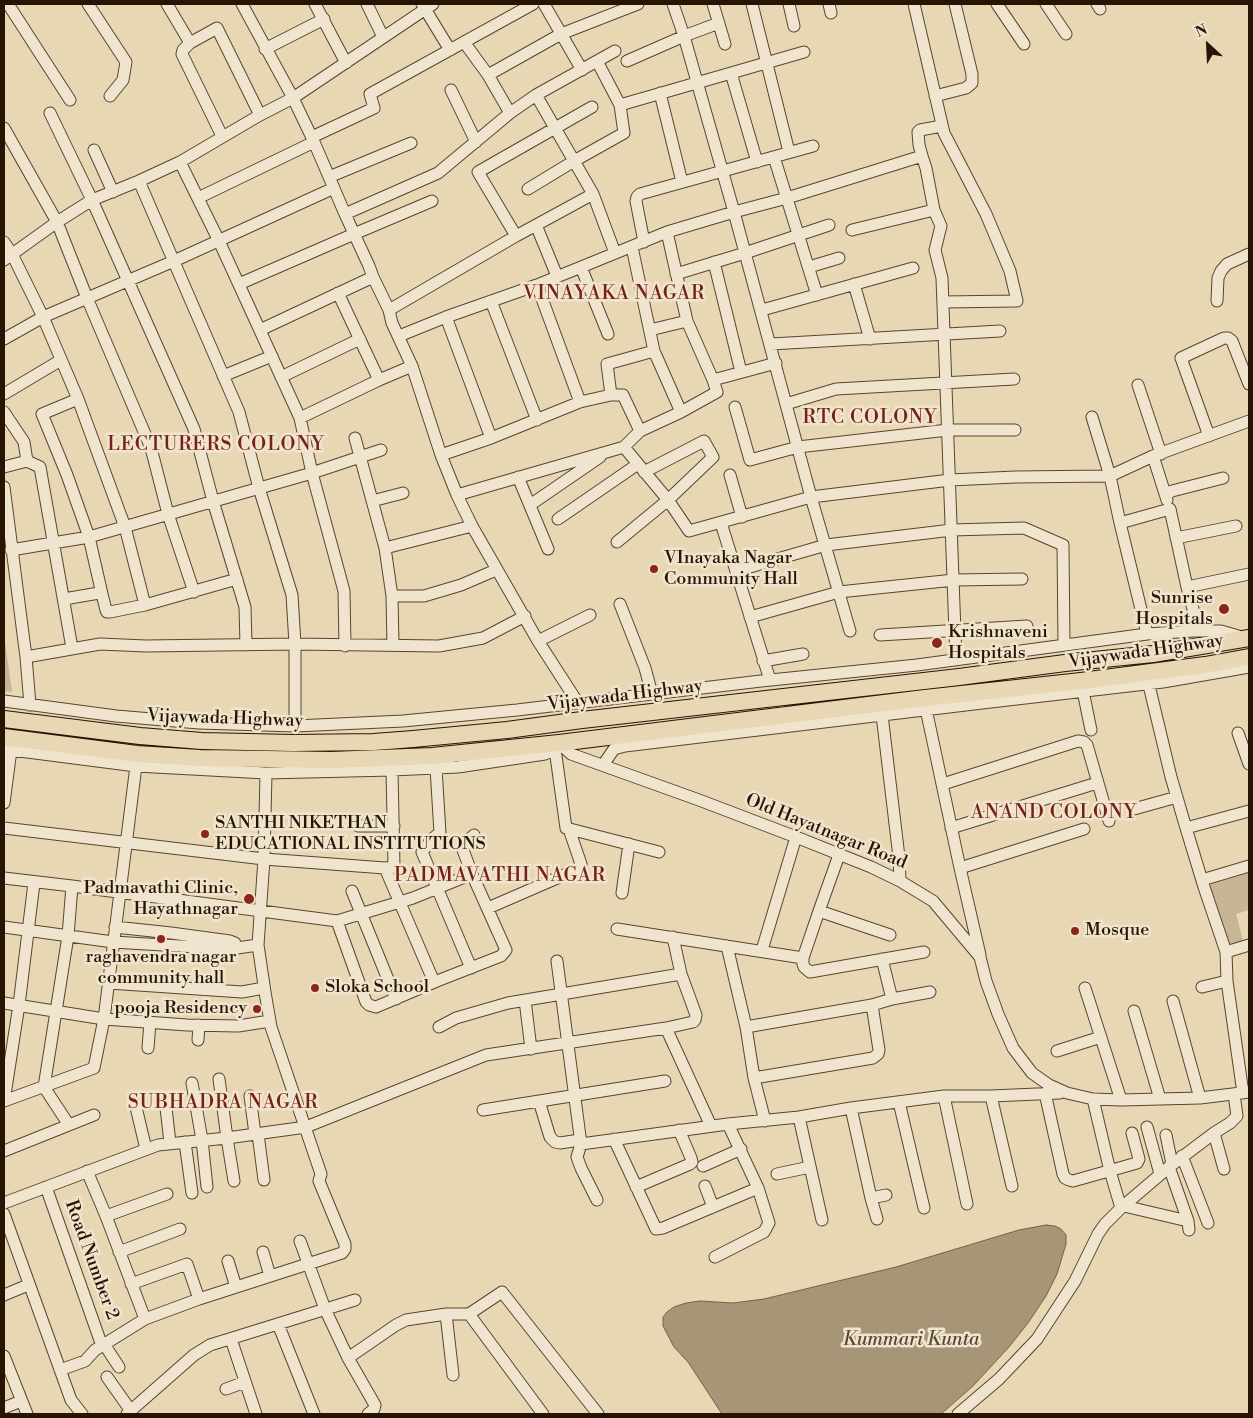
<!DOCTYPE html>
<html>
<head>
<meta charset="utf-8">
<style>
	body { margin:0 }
	#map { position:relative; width:1253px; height:1418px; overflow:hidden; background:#e7d7b3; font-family:"Libre Bodoni",serif }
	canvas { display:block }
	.frame { position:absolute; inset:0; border:5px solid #281403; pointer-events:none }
	.north { position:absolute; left:1183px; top:20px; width:50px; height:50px; -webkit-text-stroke:4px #efe5ce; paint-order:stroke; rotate:335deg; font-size:14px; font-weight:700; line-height:20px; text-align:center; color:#281403 }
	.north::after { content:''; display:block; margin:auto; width:18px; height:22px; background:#281403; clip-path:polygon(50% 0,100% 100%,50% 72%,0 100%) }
</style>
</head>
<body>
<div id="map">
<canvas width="1253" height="1418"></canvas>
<div class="frame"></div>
<div class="north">N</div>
</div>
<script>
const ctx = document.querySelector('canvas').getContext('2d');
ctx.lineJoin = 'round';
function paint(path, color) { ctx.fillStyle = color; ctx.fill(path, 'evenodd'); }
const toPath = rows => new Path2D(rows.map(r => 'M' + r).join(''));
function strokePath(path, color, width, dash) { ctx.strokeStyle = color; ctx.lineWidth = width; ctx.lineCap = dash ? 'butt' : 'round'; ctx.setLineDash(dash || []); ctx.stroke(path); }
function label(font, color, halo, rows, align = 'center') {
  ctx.font = font + ' "Libre Bodoni",serif'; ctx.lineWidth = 5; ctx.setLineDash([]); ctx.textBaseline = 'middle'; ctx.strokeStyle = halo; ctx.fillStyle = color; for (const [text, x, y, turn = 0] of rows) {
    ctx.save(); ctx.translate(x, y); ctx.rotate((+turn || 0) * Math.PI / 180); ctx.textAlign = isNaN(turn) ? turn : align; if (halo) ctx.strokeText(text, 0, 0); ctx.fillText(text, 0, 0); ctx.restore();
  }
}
paint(toPath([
	[4,634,12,692,4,691],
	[1249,873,1249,910,1236,914,1243,941,1226,945,1209,885]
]), '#c7b695');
const water = toPath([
	[1046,1225,1055,1226,1061,1229,1066,1235,1066,1244,1057,1274,1046,1296,1028,1323,1009,1347,973,1386,941,1414,722,1414,688,1362,674,1347,663,1326,663,1317,667,1312,674,1307,686,1303,700,1301,733,1303,764,1299,896,1267,1019,1230,1046,1225]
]);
paint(water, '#a69577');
strokePath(water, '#746149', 1);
const minor = toPath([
	[8,4,70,100],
	[88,4,126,62,123,80,110,96],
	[167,4,190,43,217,28,260,115],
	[242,4,293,98,314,142,345,214,369,266,373,277,389,310,392,323,412,366,441,455,457,495,472,526,538,641,578,703],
	[315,4,346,63],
	[367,4,383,37],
	[422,4,450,50],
	[544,4,582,70],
	[673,4,684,36,734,212,811,497,850,631],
	[713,4,725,44],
	[752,4,789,152],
	[789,4,794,26],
	[829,4,831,13],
	[914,4,944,133,986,214,1010,271,1017,301,943,302],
	[997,4,1024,44],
	[1046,4,1066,34],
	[1097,4,1100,9],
	[464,42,488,75],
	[190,43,183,50,182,54,222,136],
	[265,49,324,19],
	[627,61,684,36,719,23],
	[731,73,757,162],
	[451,90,476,142],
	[660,93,682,182],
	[536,95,593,194,615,253],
	[935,96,966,88,972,83,972,74,955,4],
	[620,105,804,52],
	[50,113,92,200,194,429,213,501,245,607,246,645],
	[510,113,488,75,561,34,638,4],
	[4,128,57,222,87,298,151,448,168,514,194,592],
	[312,137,374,108,370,94,533,4],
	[94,150,113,192],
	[922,156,926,168,934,210],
	[774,157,817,295],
	[180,162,219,241,300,418,312,473,344,591,345,646],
	[329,177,411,143],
	[139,181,239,412,259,488,292,595,295,644,295,726],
	[528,189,574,161,624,133,620,105,597,61],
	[198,198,314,142],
	[345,214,438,173,510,113,536,95,615,51],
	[536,225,557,276],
	[852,230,934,210,941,226,935,250,942,278,956,660],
	[516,236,478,172,592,107],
	[4,242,12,254,43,317,78,399,125,527,145,605],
	[644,242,636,201,637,197,640,194,813,146],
	[632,247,654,351,681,412],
	[4,260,57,222,92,200,139,181,180,162,260,115,293,98,433,4],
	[714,262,741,372],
	[581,267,608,334],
	[809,267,839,258],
	[676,274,745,253,829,225],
	[239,284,354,234,432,201],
	[854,284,870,339],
	[537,285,580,402],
	[338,293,379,380],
	[491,301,537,420],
	[1217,301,1218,278,1221,271,1227,264,1249,254],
	[389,310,516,236,593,194],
	[762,310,913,268],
	[446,317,491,438],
	[260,330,373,277],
	[650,330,687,321],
	[399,336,446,317,537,285,667,232,734,212,787,198,922,156,919,145,918,132,920,130,942,126],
	[4,339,43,317,174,261,334,188],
	[771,344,1000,331],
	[223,376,272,356],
	[281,377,360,339],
	[713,380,776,363],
	[1138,385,1161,454],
	[4,394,61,360],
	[611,395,607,364,654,351],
	[78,399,42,414,67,475,89,537,102,594],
	[786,404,836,389,1014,379],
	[735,407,750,460,798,447,948,430,1015,430],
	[4,412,24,442,27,461],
	[1092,417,1110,476,1120,523,1147,634],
	[300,418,379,380,412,366],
	[1209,436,1181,358,1224,338,1228,338,1232,341,1249,384],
	[355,438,385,548,392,596,393,645],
	[624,447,668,500,689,531,811,497,950,480,1015,477,1110,476,1153,456,1249,421],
	[441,455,491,438,580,402,611,395,623,395,640,431],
	[1153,456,1167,500],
	[4,467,27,461,40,467,72,648],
	[730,475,742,517],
	[518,477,548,549],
	[4,487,26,657,30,705],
	[1166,494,1172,491,1223,478],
	[457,495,624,447,640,431,681,412,717,392,713,380,687,321,667,232],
	[372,501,403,493],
	[530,505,600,457],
	[558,519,638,464],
	[721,523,770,680],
	[1120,523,1170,509,1187,587,1199,631],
	[1176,538,1236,526],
	[617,542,668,500,713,457,704,441,644,472],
	[385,548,472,526],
	[11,550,89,537,312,473,381,450],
	[736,571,826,545,952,530,1024,528,1063,545,1064,645],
	[1187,587,1249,574],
	[392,596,424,596,461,585,496,570],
	[64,599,99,593,102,594,106,610,107,612,110,612,145,605,237,579],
	[620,604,645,668,652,694],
	[750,617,839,592,954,580,1022,579],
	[880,635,1027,626],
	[538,641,590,615],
	[26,657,100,644,146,646,295,644,439,646,483,638,525,616],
	[763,661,803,654],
	[1147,677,1171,777,1186,828,1204,887,1226,952,1227,981,1243,1093],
	[1083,691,1091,730],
	[4,701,116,716,199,723,295,726,403,721,517,710,761,681,917,665,1147,634,1193,631,1221,631,1242,637],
	[926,709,960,868,980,955],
	[882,715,899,857,900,881],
	[1238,733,1249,764],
	[4,749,136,766,266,773,392,770,458,767,545,754,555,749,559,743,571,754,699,800,796,837,871,867,900,881,933,901,980,957,986,981,998,1014,1013,1048,1032,1073,1049,1085,1067,1093,1093,1099,1121,1100,1200,1098,1249,1092],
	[555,749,566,828,659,852],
	[603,765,614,749,625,746,982,703,1163,682,1249,667],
	[436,768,440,833,432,839,422,852,471,968],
	[943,784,1078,741,1084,742,1087,745,1109,821],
	[4,803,11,750],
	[1134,809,1177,797],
	[358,826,394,826],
	[4,828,264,859,385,868,394,867,392,770],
	[951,828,1097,783],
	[1186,828,1249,811],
	[839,855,819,911,803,958,803,964,804,967,810,972,924,952],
	[385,868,434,982],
	[960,868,1084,829],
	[4,878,72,886,337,921,413,898,472,874,463,850,464,844,474,835],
	[1202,880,1249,866],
	[352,891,396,999],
	[622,893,629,844],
	[488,908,578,869,581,864,569,829],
	[819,911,890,935],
	[337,921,366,1002,369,1005,376,1007,437,981,501,956,506,950,472,874],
	[4,927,113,942,230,949,258,945],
	[115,927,171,933,230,941,235,943,236,947],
	[617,929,803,958],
	[727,946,746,1027,754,1078,765,1121],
	[762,950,796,837],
	[1226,952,1249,945],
	[557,961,581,1144,728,1124,799,1117,851,1108,944,1096,991,1096,1060,1093],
	[109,983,242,992,264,988],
	[1202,987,1227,981],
	[1085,988,1121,1100],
	[892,999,930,992],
	[525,1000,531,1049],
	[1173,1001,1200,1098],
	[4,1003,104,1019,187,1025,238,1026,270,1021],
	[1134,1011,1160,1099],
	[439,1027,456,1018,508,1003,681,974],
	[746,1027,872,1005,892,999,882,959],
	[666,1028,711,1126],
	[198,1040,199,1025],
	[148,1048,150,1022],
	[1057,1051,1101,1037],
	[754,1078,873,1058,878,1054,879,1050,872,1005],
	[219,1079,227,1138,234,1181],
	[192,1083,202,1140,207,1187],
	[1045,1093,1063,1174,1065,1178,1069,1180,1073,1181,1137,1163,1139,1159,1132,1133],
	[250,1096,255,1134],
	[944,1096,967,1204],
	[991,1096,1012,1186],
	[165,1099,170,1143],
	[1093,1099,1110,1171,1121,1208],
	[4,1101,94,1068,104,1019,136,766],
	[4,1101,19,1005,34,883],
	[539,1101,550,1137,555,1142,560,1143,580,1140],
	[899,1102,924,1208],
	[135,1103,146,1149],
	[851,1108,871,1198,877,1219],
	[483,1110,665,1081],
	[799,1117,822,1220],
	[69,1125,44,1087,68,936,72,886],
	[1147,1127,1160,1174],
	[1214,1133,1224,1169],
	[258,1134,264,1180],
	[1166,1135,1172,1164],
	[614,1139,656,1229,663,1228,758,1188],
	[185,1142,192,1193],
	[581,1144,577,1157,581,1168,597,1200],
	[4,1151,94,1115],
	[1182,1156,1208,1223],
	[703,1166,741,1149],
	[1169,1167,1188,1221,1189,1230],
	[87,1171,106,1216,145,1319],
	[777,1174,810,1167],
	[705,1186,713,1207],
	[46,1187,102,1346],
	[636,1187,690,1164,692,1162,691,1158,679,1130],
	[871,1198,886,1195],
	[4,1203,158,1145,227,1138,306,1127,486,1055,666,1028,693,1022,695,1020,696,1015,681,974,673,937],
	[1124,1206,1188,1221],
	[4,1214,71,1400,82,1414],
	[106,1216,167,1194],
	[300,1241,325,1309,348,1358,375,1405,374,1409,368,1414],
	[119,1252,180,1229],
	[263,1252,270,1276],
	[715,1257,764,1232,769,1223,758,1188,728,1124],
	[228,1261,236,1287],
	[131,1284,187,1264,199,1299],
	[4,1295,28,1285],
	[446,1314,453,1375],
	[469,1314,502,1292,598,1414],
	[278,1324,314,1414],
	[231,1339,256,1414],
	[104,1344,119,1367],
	[4,1356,27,1414],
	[348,1358,396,1325,406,1320,446,1314,469,1314,543,1414],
	[60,1370,85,1361,95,1350,145,1319,199,1299,342,1253,345,1249,345,1244,319,1181,321,1174,271,1027,265,992,258,945,264,859,266,773],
	[107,1377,131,1411],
	[226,1389,245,1382],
	[4,1408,21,1401],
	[127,1414,194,1355,210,1345,355,1300],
	[958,1414,999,1379,1037,1339,1075,1281,1098,1234,1105,1224,1121,1208,1169,1167,1214,1133,1230,1123,1237,1116,1234,1094]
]);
const highway = toPath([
	[4,719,140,736,202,741,293,743,374,742,413,739,507,730,582,720,959,677,1065,663,1153,654,1249,638],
	[4,737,137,754,200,758,331,760,432,756,559,743,925,698,1081,681,1205,665,1249,657]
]);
strokePath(minor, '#58452f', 13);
strokePath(highway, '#281403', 18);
strokePath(minor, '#efe5ce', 11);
strokePath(highway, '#e7d7b3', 16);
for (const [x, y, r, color] of [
	[654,569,5,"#8f2418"],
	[1224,609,6,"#8f2418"],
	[937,643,6,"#8f2418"],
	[205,834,5,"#8f2418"],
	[249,899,6,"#8f2418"],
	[1075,931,5,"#8f2418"],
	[161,939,5,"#8f2418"],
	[315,988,5,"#8f2418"],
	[257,1009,5,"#8f2418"]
]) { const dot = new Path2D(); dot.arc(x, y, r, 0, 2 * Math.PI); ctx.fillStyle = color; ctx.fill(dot); strokePath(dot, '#efe5ce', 2); }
label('18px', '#281403', '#efe5ce', [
	["VInayaka Nagar",664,559],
	["Community Hall",664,580],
	["Sunrise",1213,599,"right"],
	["Hospitals",1213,620,"right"],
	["Krishnaveni",948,633],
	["Hospitals",948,654],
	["SANTHI NIKETHAN",215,824],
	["EDUCATIONAL INSTITUTIONS",215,845],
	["Padmavathi Clinic,",238,889,"right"],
	["Hayathnagar",238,910,"right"],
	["Mosque",1085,931],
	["raghavendra nagar",161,958,"center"],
	["community hall",161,979,"center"],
	["Sloka School",325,988],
	["pooja Residency",247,1009,"right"]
], 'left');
label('18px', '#281403', '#efe5ce', [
	["Vijaywada Highway",1146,652,-8],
	["Vijaywada Highway",625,696,-7],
	["Vijaywada Highway",225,719,2],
	["Old Hayatnagar Road",826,832,22],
	["Road Number 2",91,1260,70]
]);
ctx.letterSpacing = '1px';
label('19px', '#7a1f14', '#efe5ce', [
	["VINAYAKA NAGAR",614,294],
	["RTC COLONY",870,418],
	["LECTURERS COLONY",216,445],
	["ANAND COLONY",1054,813],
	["PADMAVATHI NAGAR",500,876],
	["SUBHADRA NAGAR",223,1103]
]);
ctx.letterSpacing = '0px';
label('italic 19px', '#5a4831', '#efe5ce', [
	["Kummari Kunta",911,1340]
]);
</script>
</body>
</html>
